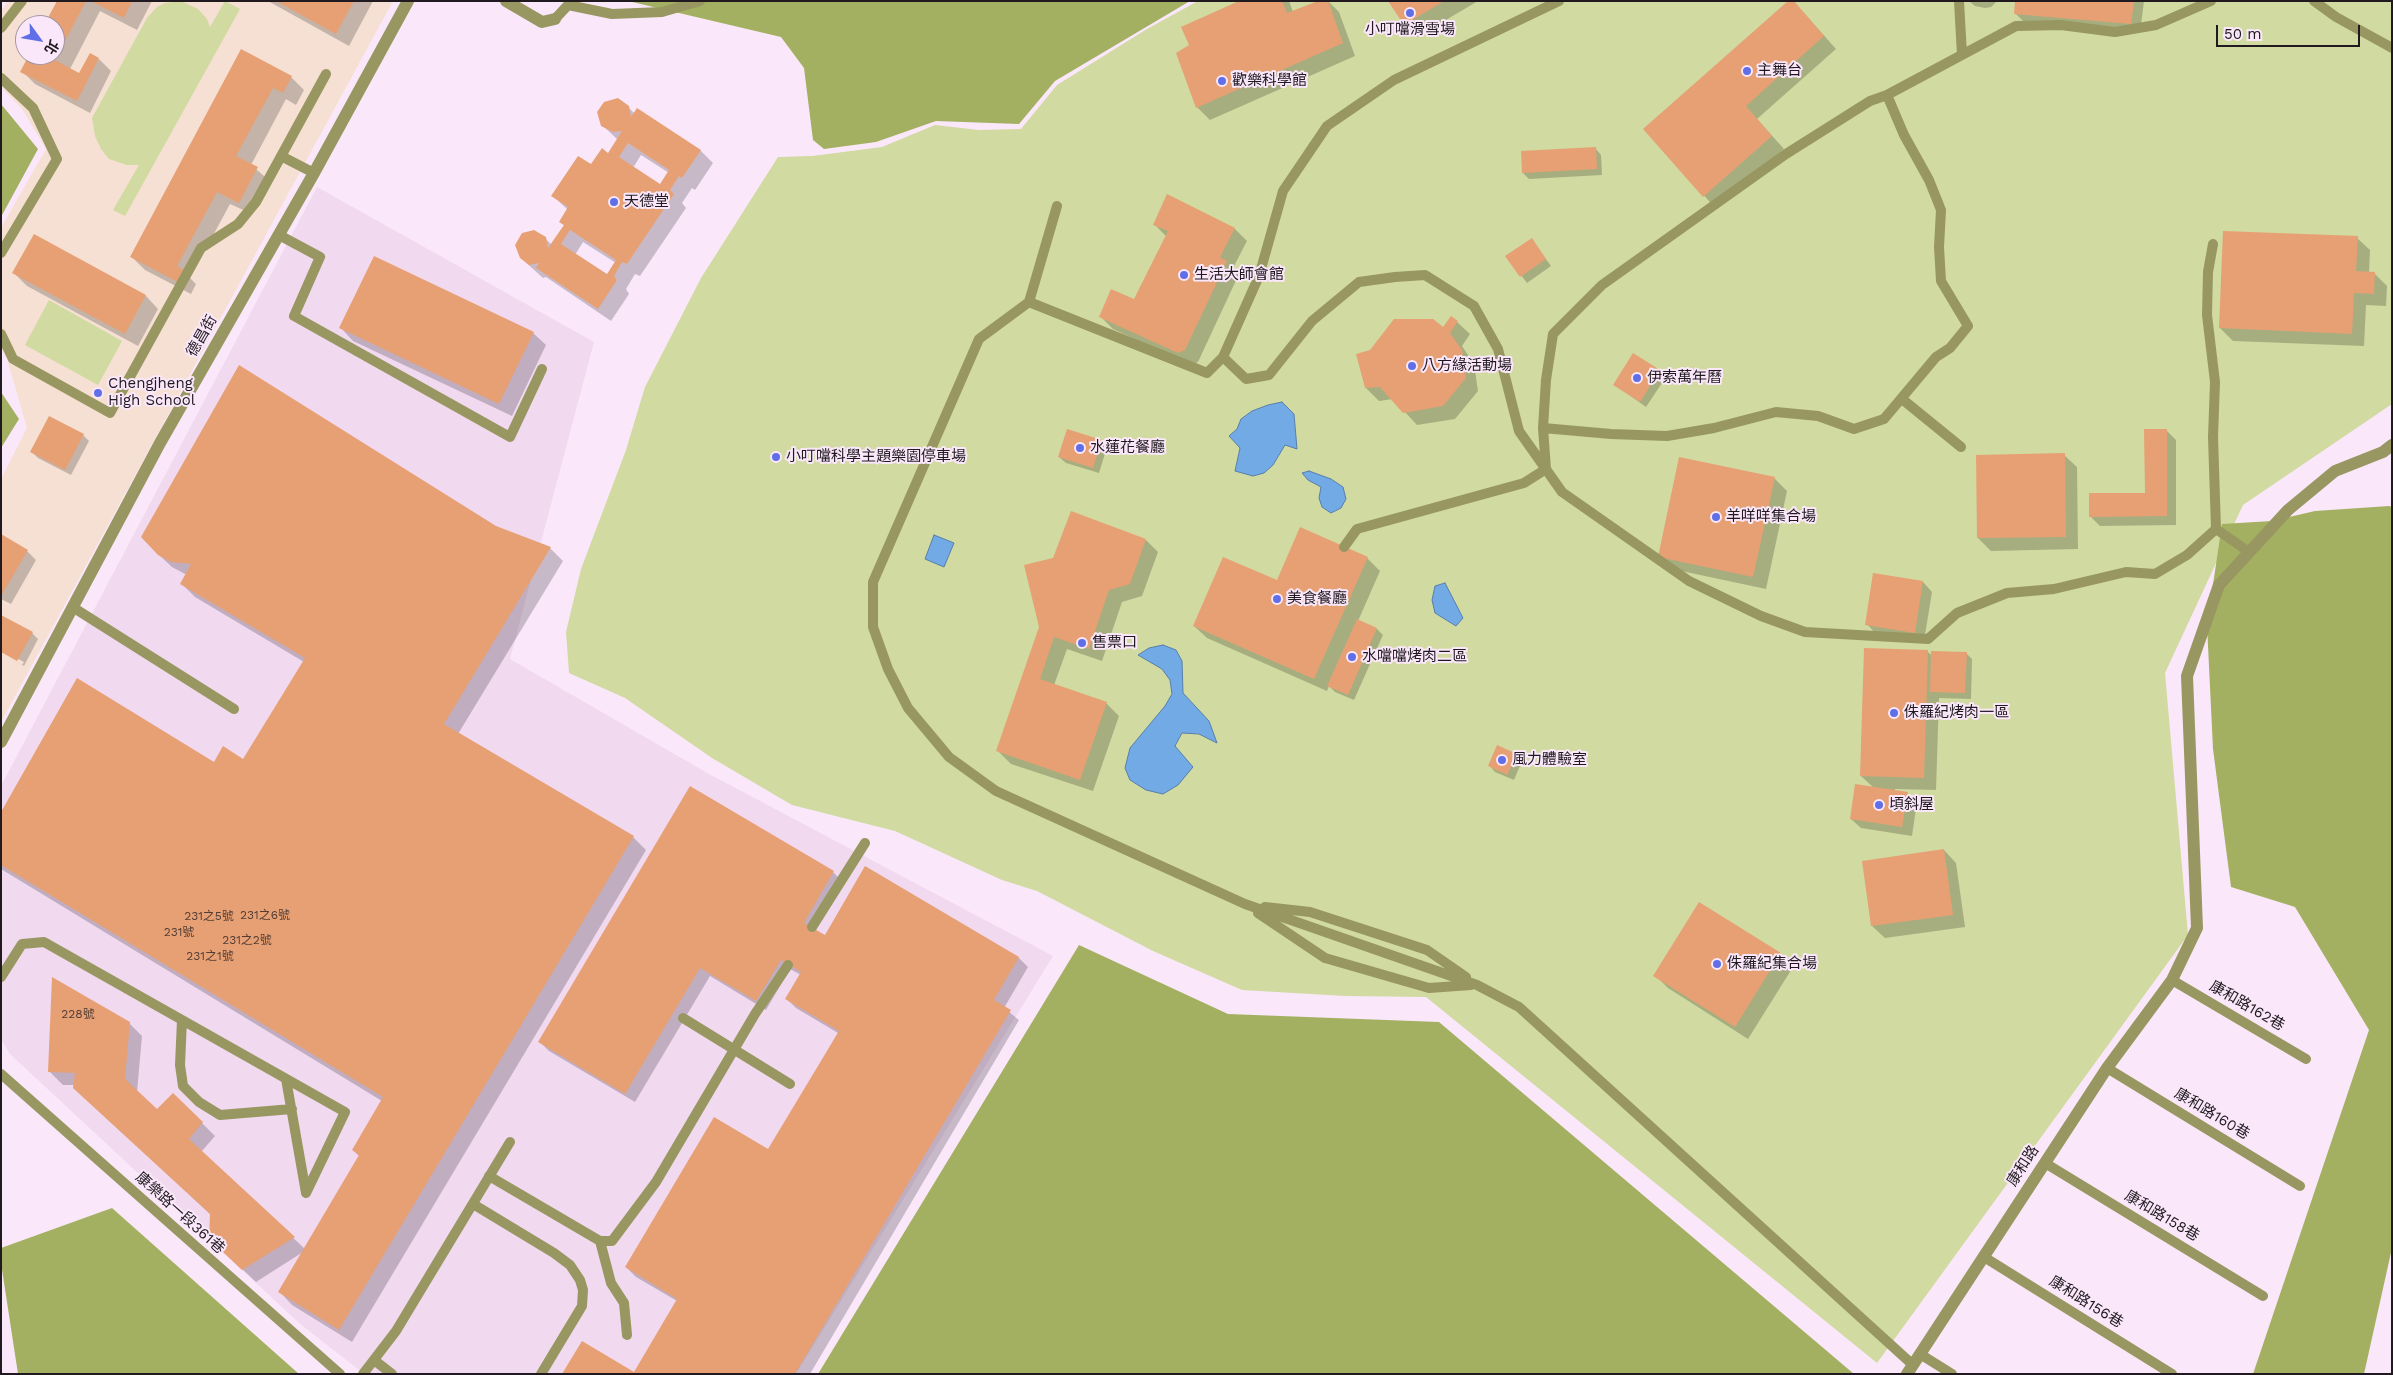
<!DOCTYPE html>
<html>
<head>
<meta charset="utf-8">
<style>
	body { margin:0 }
	#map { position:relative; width:2393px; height:1375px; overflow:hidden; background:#fae8fa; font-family:"Work Sans","Noto Sans TC",sans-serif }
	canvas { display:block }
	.frame { position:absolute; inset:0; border:2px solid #201a20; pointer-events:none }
	.north { position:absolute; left:15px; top:15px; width:50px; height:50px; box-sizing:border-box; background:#fae8fa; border:1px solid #a396a3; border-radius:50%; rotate:122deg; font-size:14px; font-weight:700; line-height:20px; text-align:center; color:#201a20 }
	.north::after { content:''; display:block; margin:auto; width:18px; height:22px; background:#606fe7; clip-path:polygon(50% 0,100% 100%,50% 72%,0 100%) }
	.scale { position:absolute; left:2216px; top:25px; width:144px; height:22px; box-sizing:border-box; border:2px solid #201a20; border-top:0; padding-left:6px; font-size:15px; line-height:18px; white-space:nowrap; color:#201a20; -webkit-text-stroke:4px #fae8fa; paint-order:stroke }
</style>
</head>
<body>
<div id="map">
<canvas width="2393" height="1375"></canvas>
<div class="frame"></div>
<div class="north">北</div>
<div class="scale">50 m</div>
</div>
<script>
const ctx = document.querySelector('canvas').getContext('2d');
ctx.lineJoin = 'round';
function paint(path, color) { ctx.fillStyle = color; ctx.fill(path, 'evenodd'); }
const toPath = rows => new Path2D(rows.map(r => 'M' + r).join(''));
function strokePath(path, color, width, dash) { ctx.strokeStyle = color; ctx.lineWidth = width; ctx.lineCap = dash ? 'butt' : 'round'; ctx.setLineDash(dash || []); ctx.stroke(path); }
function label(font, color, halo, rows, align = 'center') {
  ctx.font = font + ' "Work Sans","Noto Sans TC",sans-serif'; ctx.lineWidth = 4; ctx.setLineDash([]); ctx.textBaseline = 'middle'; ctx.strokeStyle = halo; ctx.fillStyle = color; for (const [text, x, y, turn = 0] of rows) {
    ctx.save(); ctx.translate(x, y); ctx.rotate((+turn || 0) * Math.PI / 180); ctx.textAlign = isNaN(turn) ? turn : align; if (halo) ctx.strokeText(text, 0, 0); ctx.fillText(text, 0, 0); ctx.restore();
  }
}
paint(toPath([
	[317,187,594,342,510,659,709,774,1053,956,796,1374,364,1374,299,1323,10,1054,1,1039,1,786]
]), '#f1d9f0');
paint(toPath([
	[8,1,393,1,1,722,1,479,27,428,7,359,1,348,1,228,46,149,22,109,1,87,1,11],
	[25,25,55,25,55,55,25,55]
]), '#f6e0d3');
paint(toPath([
	[181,1,198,9,207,19,210,27,225,1,240,9,125,216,113,210,139,165,127,165,109,159,101,149,95,136,92,118,147,18,157,7,165,3],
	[1198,1,2392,1,2392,404,2243,505,2165,673,2188,935,1877,1363,1426,997,1345,996,1242,990,1153,951,1037,891,1002,880,895,831,792,805,712,758,625,698,569,673,566,632,581,569,626,450,645,387,701,278,778,157,812,156,882,147,935,125,979,130,1021,129,1057,85,1147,29],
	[49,300,122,341,98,385,25,345]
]), '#d0daa1');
paint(toPath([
	[628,1,1190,1,1055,81,1019,124,936,121,876,142,824,149,813,140,804,68,781,37],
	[1,104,38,149,1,217],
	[1,392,19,419,1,448],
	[2389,506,2392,507,2392,1248,2364,1374,2253,1374,2369,1030,2295,907,2231,887,2213,749,2207,625,2222,524,2272,521,2315,511],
	[1079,945,1228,1014,1439,1022,1854,1374,818,1374],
	[112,1208,299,1374,18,1374,1,1263,1,1248]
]), '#a4b061');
const water = toPath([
	[1282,402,1294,414,1297,449,1285,445,1273,465,1264,473,1253,476,1235,471,1240,448,1229,436,1237,429,1241,419,1252,411,1268,405,1282,402],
	[1309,471,1331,479,1343,487,1346,499,1341,508,1331,513,1322,507,1319,498,1321,487,1308,480,1302,473,1309,471],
	[934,535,954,543,944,567,925,559,934,535],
	[1445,583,1463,618,1456,626,1435,613,1432,600,1435,586,1445,583],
	[1163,645,1176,650,1182,661,1183,693,1209,721,1217,743,1199,734,1182,733,1175,746,1193,767,1178,785,1163,794,1146,790,1130,780,1125,768,1130,748,1165,706,1172,694,1170,680,1162,669,1138,655,1149,648,1163,645]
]);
paint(water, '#72aae5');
strokePath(water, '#597faa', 1);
paint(toPath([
	[58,1,152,1,137,30,100,11,70,69,80,74,99,59,111,71,90,113,35,84,22,71,30,55,55,55,55,25,46,25],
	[268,1,373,1,349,46],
	[1242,1,1289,1,1293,12,1321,1,1328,1,1339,12,1355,56,1210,120,1197,107,1191,46],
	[1389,1,1478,1,1417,37,1405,25],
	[1969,1,1997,1,1991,7,1985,8,1975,6],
	[2016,1,2144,1,2140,33,2025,23,2015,13],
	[1804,13,1836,49,1757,119,1784,149,1716,209,1645,129],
	[242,51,291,77,304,90,296,105,286,99,251,165,270,181,252,214,230,204,190,278,196,284,191,294,145,270,132,257],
	[628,107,635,114,700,150,713,163,695,190,692,188,682,203,686,208,640,276,635,274,626,289,629,294,611,321,546,277,543,278,521,258,545,238,552,245,565,226,560,222,568,210,553,196,608,154,618,140,602,125],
	[641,155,669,173,660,186,633,168],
	[583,242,616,263,607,276,575,255],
	[1595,148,1601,155,1602,175,1529,179,1523,173],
	[1155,225,1235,229,1247,241,1233,268,1239,274,1198,362,1191,365,1113,329,1100,316,1135,301,1167,237],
	[34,235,146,296,158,309,138,346,27,286,14,273],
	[2357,238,2370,250,2369,273,2374,273,2387,286,2386,306,2366,305,2364,346,2233,341,2220,328],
	[1532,240,1551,266,1527,283,1507,257],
	[1457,322,1470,334,1462,346,1474,364,1478,391,1455,419,1417,425,1393,399,1379,401,1366,388,1444,329],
	[341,328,533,333,546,345,512,416,353,341],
	[1634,355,1666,377,1646,407,1615,385],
	[2166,430,2176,440,2176,525,2100,526,2091,517,2146,494],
	[83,435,89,441,71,475,38,458,32,452],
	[1101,441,1107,447,1099,473,1066,463,1059,457],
	[2064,455,2077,467,2078,549,1991,551,1978,538],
	[1774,478,1787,491,1766,589,1672,569,1659,556],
	[496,527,550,548,563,561,458,734,633,837,646,850,352,1342,292,1305,280,1292,303,1252,256,1282,223,1251,211,1215,74,1085,63,1085,50,1072,129,1023,142,1036,137,1092,157,1111,202,1123,215,1136,201,1152,305,1249,360,1157,353,1150,382,1101,1,869,1,815,214,764,243,760,304,662,195,597,182,584,187,575,172,567,158,554],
	[1,536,27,551,36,560,11,604,1,599],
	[1146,540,1158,552,1142,596,1122,602,1102,661,1067,649,1054,685,1106,703,1119,716,1093,791,1011,764,998,751,1040,627],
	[1367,558,1380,571,1358,621,1377,629,1383,635,1354,700,1335,692,1329,686,1327,691,1207,638,1194,626],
	[1923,582,1932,592,1924,641,1876,634,1867,624],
	[32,633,38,639,24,666,1,653,22,665,24,662,1,650],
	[1927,651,1932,656,1966,653,1972,659,1971,699,1939,698,1936,790,1895,789,1895,791,1907,793,1917,802,1912,836,1861,828,1851,819,1874,788,1861,776],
	[1516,755,1522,761,1514,780,1495,772,1489,765],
	[1944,850,1956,863,1965,927,1885,938,1872,926],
	[866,868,1019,958,1028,967,1004,1008,1019,1020,810,1374,563,1374,635,1374,677,1301,636,1277,626,1267,769,1151,838,1033,796,1008,787,999,801,975,790,969,766,1010,710,976,635,1102,549,1051,540,1042,833,872,843,882,814,930,825,937],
	[1700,904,1781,954,1793,967,1748,1039,1668,988,1655,975]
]), '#0003');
paint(toPath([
	[57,1,86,1,55,60,79,73,90,53,99,58,77,101,20,72,29,55,55,55,55,25,44,25],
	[91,1,132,1,124,18],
	[276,1,354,1,336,34],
	[1239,1,1282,1,1287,13,1318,1,1328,1,1343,43,1196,108,1176,53,1189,45,1181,27],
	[1388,1,1444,1,1404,25],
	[1788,1,1794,1,1824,36,1746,106,1772,136,1703,197,1643,129],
	[2015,1,2134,1,2131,24,2014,14],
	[241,49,292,76,283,93,273,88,236,156,258,167,239,203,217,192,177,266,184,270,178,282,130,257],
	[618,98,629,106,631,117,637,108,701,150,682,178,679,176,670,190,674,194,627,264,622,262,614,276,617,280,598,309,536,268,539,263,529,265,520,258,515,245,522,233,534,230,546,237,548,248,564,225,559,222,568,207,551,196,578,156,591,164,602,148,608,153,622,131,613,132,601,126,597,112,604,102],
	[628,143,669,170,660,184,619,157],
	[570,230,616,260,607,274,561,244],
	[1596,147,1597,169,1522,173,1521,151],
	[1167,194,1235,228,1220,257,1227,261,1185,350,1178,353,1099,317,1111,289,1134,299,1168,231,1153,225],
	[2223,231,2358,236,2356,271,2375,272,2374,294,2354,293,2352,334,2219,328],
	[34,234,146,295,125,334,12,273],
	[1532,238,1546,259,1520,277,1505,256],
	[374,256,534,332,499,404,339,328],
	[1451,316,1458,321,1450,333,1462,350,1466,378,1443,406,1403,413,1380,387,1365,388,1356,354,1370,350,1394,319,1433,319,1443,327],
	[1633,353,1660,370,1640,402,1613,385],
	[239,365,496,526,551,547,444,724,634,836,339,1330,278,1292,359,1155,352,1150,383,1097,1,865,1,812,77,678,214,762,223,746,243,759,305,658,180,584,191,564,171,562,158,555,141,537],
	[49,416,84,434,65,470,30,452],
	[1067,429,1102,440,1093,468,1058,457],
	[2144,429,2167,429,2167,516,2089,517,2089,493,2145,493],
	[2065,453,2066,537,1977,538,1976,455],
	[1679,457,1775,477,1753,577,1658,557],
	[1071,511,1146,539,1130,584,1109,590,1089,649,1054,637,1040,679,1107,702,1080,780,996,751,1039,627,1024,565,1053,558],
	[1300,527,1368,557,1314,679,1193,626,1223,557,1277,580],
	[1,534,28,550,1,596],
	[1873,573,1923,581,1915,633,1865,625],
	[1,615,33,632,17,661,1,652],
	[1357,619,1377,628,1348,695,1327,686],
	[1864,648,1928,650,1924,778,1860,776],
	[1931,651,1967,652,1965,693,1930,692],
	[1497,745,1517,754,1507,775,1488,766],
	[1855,784,1908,792,1902,827,1850,819],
	[690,786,834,871,804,923,825,935,865,866,1019,957,994,1000,1011,1010,795,1374,562,1374,582,1341,634,1372,677,1299,625,1267,714,1117,768,1149,839,1031,785,999,801,972,781,960,756,1001,700,968,625,1094,538,1042],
	[1944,849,1953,915,1871,926,1862,861],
	[1699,902,1781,953,1735,1027,1653,976],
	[52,977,130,1022,125,1079,157,1109,173,1093,203,1122,189,1139,295,1237,242,1270,209,1239,210,1214,73,1088,75,1073,48,1072]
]), '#e7a073');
strokePath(toPath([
	[1959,1,1962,55],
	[2314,1,2336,17,2392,48],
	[555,19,568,5,612,14,662,12,700,1],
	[1,28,22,1],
	[1,78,33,108,57,159,1,253],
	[281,156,314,173],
	[1057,206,1029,302,979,339,873,582,873,627,888,669,908,708,949,757,996,791,1245,904,1477,985,1519,1007,1913,1365],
	[279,235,320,257,294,316,510,437,542,369],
	[2213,244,2208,272,2207,315,2215,382,2213,437,2216,529,2249,552],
	[1029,302,1207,373,1223,357,1259,276,1283,191,1327,126,1394,80,1559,1],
	[1,334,13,359,110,413,201,248,238,224,256,202,326,74],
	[1223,357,1246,379,1269,375,1312,321,1359,282,1395,277,1425,275,1474,306,1498,349,1519,431,1562,492,1689,581,1761,616,1805,632,1928,639,1957,613,2007,593,2054,589,2126,572,2155,574,2187,555,2216,529],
	[1902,399,1961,447],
	[1543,428,1611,434,1667,436,1714,428,1776,412,1818,416,1854,429,1884,419,1936,357,1950,348,1968,326,1941,281,1939,247,1941,210,1929,180,1904,135,1887,95],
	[1344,547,1357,529,1524,483,1546,469,1543,428,1546,380,1553,334,1602,285,1786,154,1870,101,1887,95,2016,26,2061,25,2115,32,2156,25,2211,1],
	[74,608,234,709],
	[1265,907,1310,912,1427,950,1466,977],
	[1258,913,1325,958,1429,988,1471,985],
	[812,927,865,843],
	[1,977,22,944,44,942,345,1112,306,1193],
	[2172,980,2306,1059],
	[683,1018,790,1084],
	[182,1020,180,1065,183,1086,199,1102,220,1115,292,1109],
	[2107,1068,2300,1186],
	[1,1074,340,1374],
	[286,1079,306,1193],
	[2045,1163,2263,1296],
	[489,1176,600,1241,612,1241,656,1182,755,1014,788,965],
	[473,1204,554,1253,570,1265,580,1280,583,1290,582,1306,541,1374],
	[600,1241,611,1283,624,1303,627,1335],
	[1984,1257,2172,1374],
	[1920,1354,1952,1374],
	[374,1360,392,1374],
	[363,1374,396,1331,510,1142]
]), '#999761', 10);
strokePath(toPath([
	[506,1,542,22,555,19],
	[1,742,160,443,314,173,408,1],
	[1907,1374,2107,1068,2172,980,2197,928,2187,676,2219,585,2288,510,2335,471,2383,452,2392,445]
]), '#999761', 12);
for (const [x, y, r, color] of [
	[1410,13,5,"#606fe7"],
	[1747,71,5,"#606fe7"],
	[1222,81,5,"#606fe7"],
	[614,202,5,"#606fe7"],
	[1184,275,5,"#606fe7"],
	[1412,366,5,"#606fe7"],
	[1637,378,5,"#606fe7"],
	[98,393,5,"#606fe7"],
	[1080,448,5,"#606fe7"],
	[776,457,5,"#606fe7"],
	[1716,517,5,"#606fe7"],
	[1277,599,5,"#606fe7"],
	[1082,643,5,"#606fe7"],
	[1352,657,5,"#606fe7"],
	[1894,713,5,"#606fe7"],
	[1502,760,5,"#606fe7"],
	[1879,805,5,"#606fe7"],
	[1717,964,5,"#606fe7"]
]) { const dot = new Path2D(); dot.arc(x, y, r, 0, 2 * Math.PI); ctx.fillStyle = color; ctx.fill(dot); strokePath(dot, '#fae8fa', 2); }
label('12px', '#523c35', null, [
	["231之6號",265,915],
	["231之5號",209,916],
	["231號",179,932],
	["231之2號",247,940],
	["231之1號",210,956],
	["228號",78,1014]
]);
label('15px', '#201a20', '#fae8fa', [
	["小叮噹滑雪場",1410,30,"center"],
	["主舞台",1757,71],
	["歡樂科學館",1232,81],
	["天德堂",624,202],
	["生活大師會館",1194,275],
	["八方緣活動場",1422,366],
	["伊索萬年曆",1647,378],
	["Chengjheng",108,384],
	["High School",108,401],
	["水蓮花餐廳",1090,448],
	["小叮噹科學主題樂園停車場",786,457],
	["羊咩咩集合場",1726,517],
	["美食餐廳",1287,599],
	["售票口",1092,643],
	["水噹噹烤肉二區",1362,657],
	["侏羅紀烤肉一區",1904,713],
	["風力體驗室",1512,760],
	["頃斜屋",1889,805],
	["侏羅紀集合場",1727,964]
], 'left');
label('15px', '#201a20', '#fae8fa', [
	["德昌街",202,336,-60],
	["康和路162巷",2247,1006,30],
	["康和路160巷",2212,1114,31],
	["康和路",2023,1166,-57],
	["康樂路一段361巷",180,1213,42],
	["康和路158巷",2162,1216,31],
	["康和路156巷",2086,1302,32]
]);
</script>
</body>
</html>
